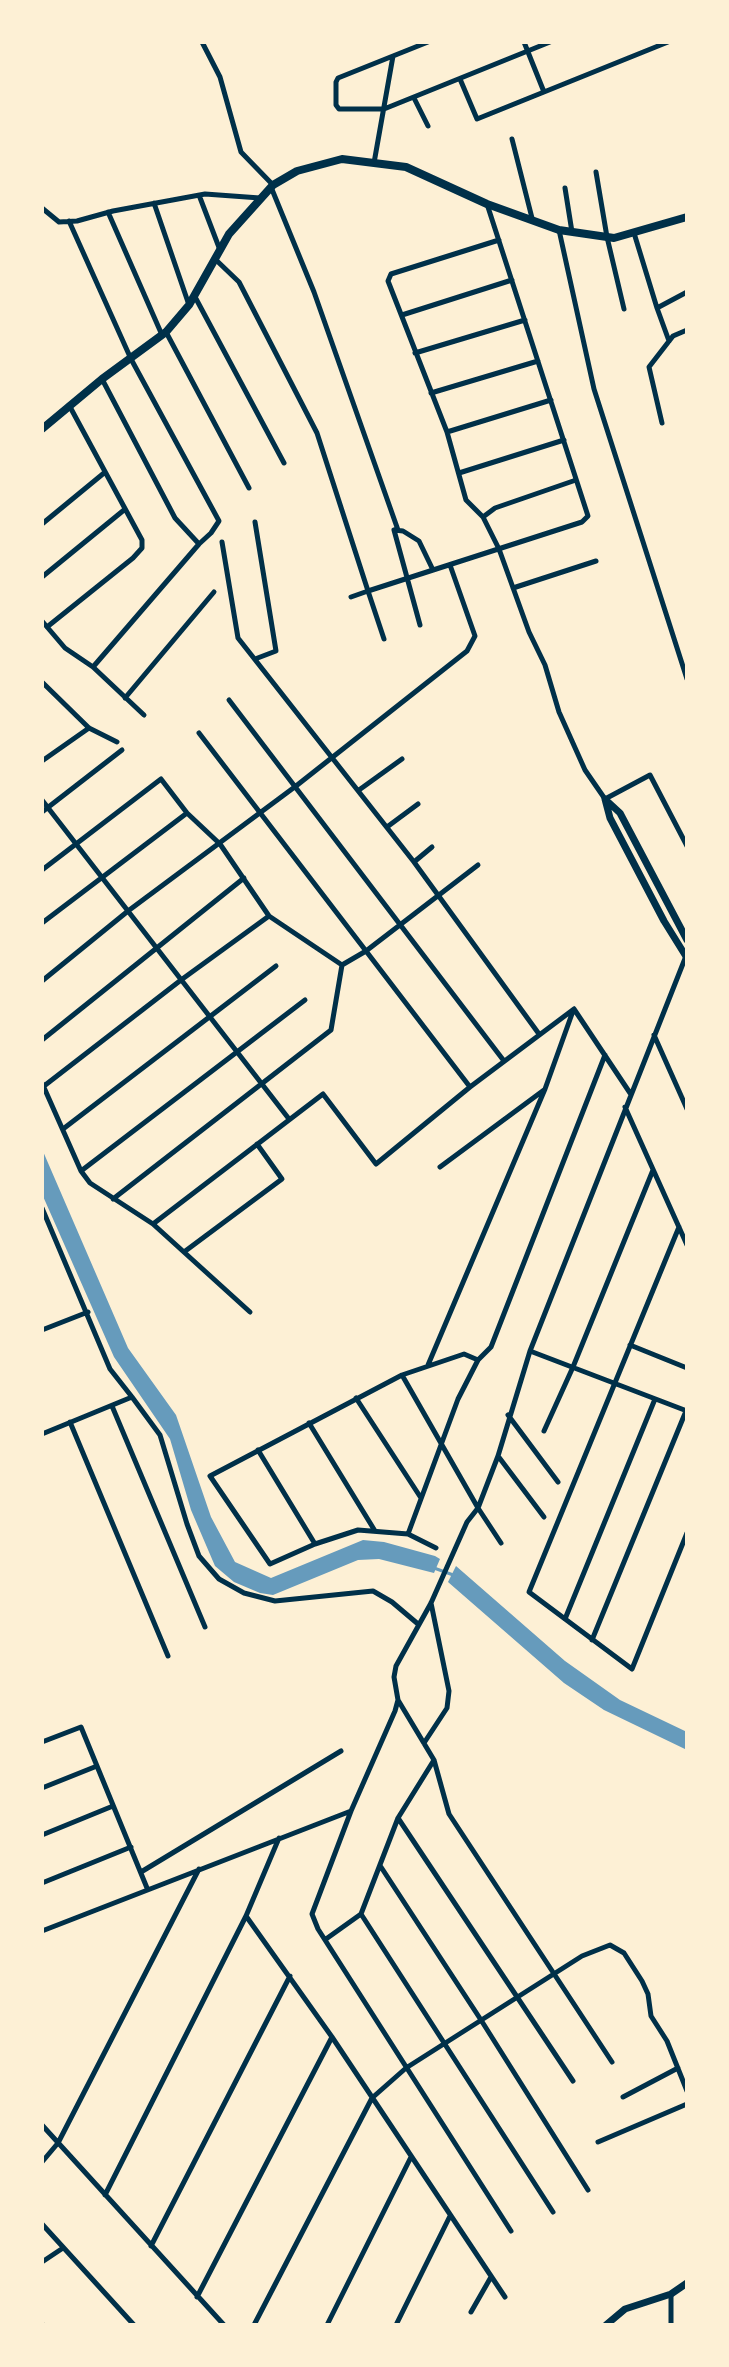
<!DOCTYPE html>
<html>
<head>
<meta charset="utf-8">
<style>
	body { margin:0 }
	#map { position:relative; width:729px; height:2367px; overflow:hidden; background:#fdf0d5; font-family:"Noto Sans",sans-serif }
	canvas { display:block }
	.frame { position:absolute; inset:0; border:44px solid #fdf0d5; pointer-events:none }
</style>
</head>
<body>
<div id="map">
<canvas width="729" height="2367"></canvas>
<div class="frame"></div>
</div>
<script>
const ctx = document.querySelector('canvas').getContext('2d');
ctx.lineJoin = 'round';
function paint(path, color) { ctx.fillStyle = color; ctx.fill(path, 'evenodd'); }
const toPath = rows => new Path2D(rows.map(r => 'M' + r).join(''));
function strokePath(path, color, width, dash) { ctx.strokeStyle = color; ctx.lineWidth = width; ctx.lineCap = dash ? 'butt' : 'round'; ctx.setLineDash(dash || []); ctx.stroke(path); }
paint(toPath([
	[42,1149,128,1348,176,1415,211,1517,235,1562,271,1578,363,1540,384,1542,435,1556,440,1559,434,1573,379,1559,358,1560,273,1595,260,1593,234,1582,215,1566,191,1510,170,1439,114,1357,42,1194],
	[456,1566,565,1661,620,1700,687,1732,687,1750,604,1710,564,1683,448,1582]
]), '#669bbc');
strokePath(toPath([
	[434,1568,456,1576]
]), '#669bbc', 3);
strokePath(toPath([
	[202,42,220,77,241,152,273,185],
	[524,42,544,92],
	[393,56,338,78,336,82,336,105,339,109,384,109,550,42],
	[460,79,477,119,668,42],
	[414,98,428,126],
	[512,139,532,218],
	[374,163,393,56,428,42],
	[596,172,607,237,624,309],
	[271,187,314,292,398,530],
	[565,188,572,232],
	[199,195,220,250],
	[154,203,189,305],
	[42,208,59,222,77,221,113,211,205,194,260,198],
	[108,212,162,335],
	[69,221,131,359,219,521,211,533,199,544],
	[559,230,594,389,687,679],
	[634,233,657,308,687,292],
	[499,240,391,274,388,281,447,432,466,500,483,517,499,549,529,632,545,665,559,712,585,770,605,799,650,775,687,846],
	[215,259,239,282,317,433,368,591,582,522,588,516,487,204],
	[194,295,284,463],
	[657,308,669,341],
	[402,315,512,280],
	[166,332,249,488],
	[415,353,525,320],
	[431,393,538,361],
	[662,423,649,367,673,336,687,330],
	[447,432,551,400],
	[459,473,564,440],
	[483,517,495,508,576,480],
	[42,524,104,473],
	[222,542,238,638,414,862,539,1034],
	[42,577,124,510],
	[513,588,596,561],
	[351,597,368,591,384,639],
	[42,621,65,648,93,667,144,715],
	[420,625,394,530,403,531,419,541,433,570],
	[47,627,133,558,142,548,142,540,69,405],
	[255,659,276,651,255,522],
	[93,667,199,544,175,518,102,379],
	[42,682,89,728,117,742],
	[125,698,214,592],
	[229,700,504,1061],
	[42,761,89,728],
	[359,790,402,759],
	[42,800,289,1119],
	[42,812,122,750],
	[387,827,418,804],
	[414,862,432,847],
	[42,870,161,779,187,813,220,844,269,916,342,965,366,951,199,733],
	[42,923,187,813],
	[42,981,128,911,296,786,467,651,475,636,450,565],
	[574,1009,630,1093],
	[654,1035,687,1109],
	[42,1040,244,878],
	[42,1083,81,1171,90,1183,153,1224,250,1312],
	[44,1086,181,980,269,916],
	[470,1087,366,951,478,865],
	[625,1107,687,1245],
	[63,1129,276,966],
	[440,1167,544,1090],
	[81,1171,305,1000],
	[113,1199,331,1030,342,965],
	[42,1208,110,1369,132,1397],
	[153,1224,323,1094,376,1164,470,1087,574,1009],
	[679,1227,529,1592,632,1669,687,1533],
	[184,1252,282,1179,257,1144],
	[42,1330,88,1312],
	[630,1345,687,1368],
	[530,1351,687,1411],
	[428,1365,545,1089,573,1011],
	[402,1375,478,1508,501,1543],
	[356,1398,421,1498],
	[112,1406,205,1627],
	[508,1415,558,1482],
	[70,1422,168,1656],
	[309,1423,375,1531],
	[544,1431,573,1367,653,1170],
	[42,1434,132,1397,160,1435,187,1524,199,1556,219,1579,244,1593,275,1601,373,1591,392,1602,418,1624],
	[258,1450,315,1544],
	[498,1456,544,1517],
	[408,1534,458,1399,478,1360,491,1347,605,1055],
	[436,1548,408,1534,358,1530,315,1544,270,1564,210,1476,402,1375,464,1354,478,1360],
	[565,1619,655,1399],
	[592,1640,686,1411],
	[398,1700,434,1760,449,1814,612,2062],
	[42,1742,81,1727,147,1888],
	[424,1743,447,1708,449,1691,431,1603],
	[42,1788,97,1766],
	[398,1818,573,2081],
	[42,1835,113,1806],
	[381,1867,481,2020,588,2190],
	[141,1872,341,1751],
	[42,1883,131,1847],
	[361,1914,553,2212],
	[246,1916,332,2037,505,2297],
	[42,1931,351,1811],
	[326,1939,361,1914,398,1818,434,1760],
	[623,2097,678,2068],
	[42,2125,224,2325],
	[598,2142,687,2104],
	[42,2162,58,2143,199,1869],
	[105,2195,246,1916,279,1838],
	[42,2224,134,2325],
	[511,2231,318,1929,312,1914,351,1811,395,1711,398,1700,394,1677,396,1666,431,1603,467,1522,478,1508,498,1456,530,1351,686,956],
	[151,2246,290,1976],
	[42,2262,63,2248],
	[671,2294,671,2325],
	[197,2297,332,2037],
	[471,2312,491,2277],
	[42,2324,42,2325],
	[254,2325,372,2098,406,2068,582,1956,610,1945,624,1953,642,1981,648,1994,651,2016,667,2041,687,2091],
	[327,2325,411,2157],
	[396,2325,450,2216]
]), '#003049', 5);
strokePath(toPath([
	[605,799,610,818,664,921,687,958],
	[607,801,620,813,687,940],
	[606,2325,625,2309,671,2294,687,2283]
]), '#003049', 7);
strokePath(toPath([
	[42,429,102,379,166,332,189,305,229,234,273,185,297,171,342,159,406,167,487,204,559,230,614,238,687,217]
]), '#003049', 8);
</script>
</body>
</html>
